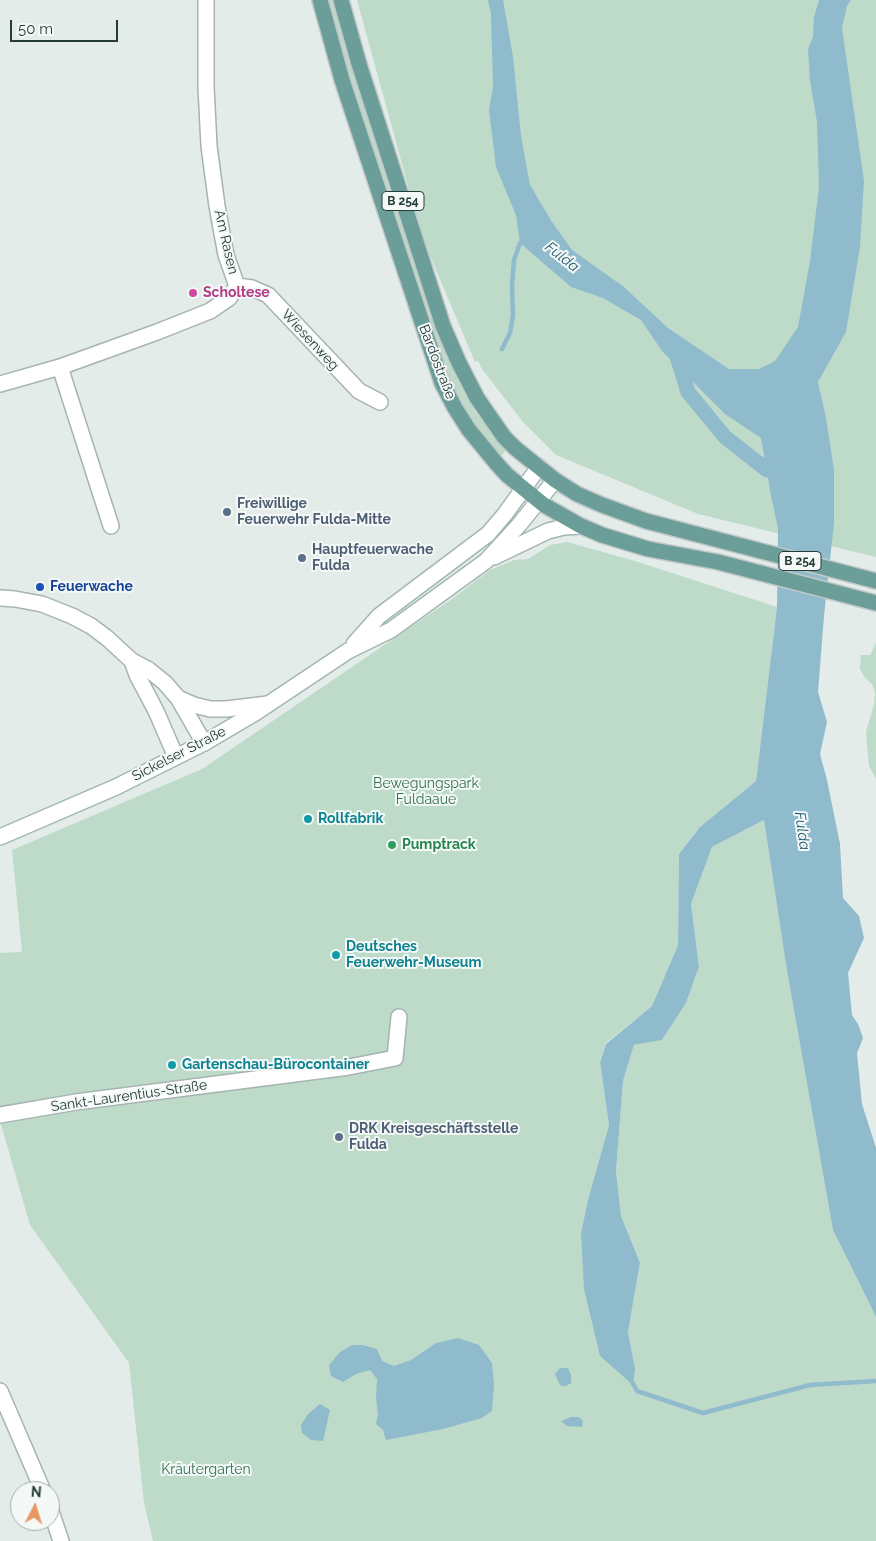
<!DOCTYPE html>
<html>
<head>
<meta charset="utf-8">
<style>
	body { margin:0 }
	#map { position:relative; width:876px; height:1541px; overflow:hidden; background:#e3ece9; font-family:Raleway,sans-serif }
	canvas { display:block }
	.north { position:absolute; left:10px; top:1481px; width:50px; height:50px; box-sizing:border-box; background:#f4f9f7; border:1px solid #a1adab; border-radius:50%; rotate:5deg; font-size:14px; font-weight:700; line-height:20px; text-align:center; color:#243c39 }
	.north::after { content:''; display:block; margin:auto; width:18px; height:22px; background:#e89866; clip-path:polygon(50% 0,100% 100%,50% 72%,0 100%) }
	.scale { position:absolute; left:10px; top:20px; width:108px; height:22px; box-sizing:border-box; border:2px solid #243c39; border-top:0; padding-left:6px; font-size:15px; line-height:18px; white-space:nowrap; color:#243c39; -webkit-text-stroke:4px #f4f9f7; paint-order:stroke }
</style>
</head>
<body>
<div id="map">
<canvas width="876" height="1541"></canvas>
<div class="north">N</div>
<div class="scale">50 m</div>
</div>
<script>
const ctx = document.querySelector('canvas').getContext('2d');
ctx.lineJoin = 'round';
function paint(path, color) { ctx.fillStyle = color; ctx.fill(path, 'evenodd'); }
const toPath = rows => new Path2D(rows.map(r => 'M' + r).join(''));
function strokePath(path, color, width, dash) { ctx.strokeStyle = color; ctx.lineWidth = width; ctx.lineCap = dash ? 'butt' : 'round'; ctx.setLineDash(dash || []); ctx.stroke(path); }
function label(font, color, halo, rows, align = 'center') {
  ctx.font = font + ' Raleway,sans-serif'; ctx.lineWidth = 4; ctx.setLineDash([]); ctx.textBaseline = 'middle'; ctx.strokeStyle = halo; ctx.fillStyle = color; for (const [text, x, y, turn = 0] of rows) {
    ctx.save(); ctx.translate(x, y); ctx.rotate((+turn || 0) * Math.PI / 180); ctx.textAlign = isNaN(turn) ? turn : align; if (halo) ctx.strokeText(text, 0, 0); ctx.fillText(text, 0, 0); ctx.restore();
  }
}
paint(toPath([
	[328,0,332,0,349,60,442,344,458,381,475,412,506,450,501,456,494,450,473,424,454,391,426,315,345,60],
	[357,0,876,0,876,557,698,514,556,455,523,422,482,369,478,361,475,362,422,237],
	[567,542,635,561,777,607,756,781,700,827,679,854,678,945,652,1006,606,1043,600,1061,609,1125,589,1196,628,1332,640,1264,621,1216,616,1171,623,1081,634,1045,662,1040,686,1003,699,967,691,904,712,847,764,820,787,971,833,1230,876,1317,876,1541,153,1541,144,1503,129,1363,30,1225,0,1121,0,953,22,952,12,850,202,769,452,599,490,570,514,560,528,559,550,545],
	[876,643,876,779,869,766,866,732,874,705,875,692,872,684,865,678,860,669,861,655,870,655]
]), '#bedbca');
paint(toPath([
	[488,0,503,0,513,57,521,136,530,185,552,222,572,250,624,287,668,328,729,369,759,369,775,361,798,327,810,261,819,187,817,122,810,81,808,49,813,37,814,17,819,0,851,0,847,6,842,28,864,181,860,247,846,332,818,382,826,418,834,470,834,523,824,616,818,692,827,722,820,754,827,780,840,844,843,898,859,916,864,938,848,973,852,1015,858,1024,863,1038,857,1053,862,1104,876,1148,876,1317,833,1230,787,971,764,820,712,847,691,904,699,967,686,1003,662,1040,634,1045,623,1081,616,1171,621,1216,640,1263,628,1332,635,1369,633,1385,600,1356,584,1289,581,1233,589,1196,609,1125,600,1062,606,1044,652,1006,678,945,679,854,700,827,756,781,777,607,778,528,771,496,761,438,725,414,662,351,641,320,603,298,571,287,520,243,516,215,496,167,489,110,493,87,491,14],
	[458,1338,479,1345,492,1363,494,1385,492,1411,482,1418,443,1429,386,1440,383,1430,376,1424,378,1415,376,1397,377,1379,370,1370,356,1374,343,1382,331,1376,329,1365,340,1352,352,1345,363,1345,377,1349,382,1361,394,1366,411,1360,436,1343],
	[560,1368,568,1368,571,1375,571,1383,566,1386,561,1386,558,1381,555,1374],
	[320,1404,330,1410,323,1441,311,1440,302,1433,301,1425,308,1414],
	[571,1417,579,1417,583,1421,582,1427,567,1426,561,1421]
]), '#90bbcd');
strokePath(toPath([
	[502,349,510,333,513,315,512,286,514,260,520,243,523,241],
	[631,1380,637,1391,703,1413,810,1385,876,1381]
]), '#90bbcd', 4.5);
strokePath(toPath([
	[675,350,688,392,725,437,767,470,786,472]
]), '#90bbcd', 15);
const street = toPath([
	[237,286,252,288,268,295,359,391,380,402],
	[60,367,111,526],
	[0,384,60,367,157,332,210,311,229,298,237,286,226,255,217,206,209,146,206,87,206,0],
	[0,598,15,599,42,604,72,616,91,626,107,638,132,661,149,670,165,683,178,698,204,743],
	[132,661,137,675,156,711,176,757],
	[178,698,194,705,210,709,226,709,268,704],
	[0,1115,76,1102,349,1067,395,1058,399,1017],
	[0,1391,43,1491],
	[50,1508,61,1541]
]);
const secondary = toPath([
	[494,557,548,531,564,527,581,526],
	[354,644,379,616,488,534,505,514,539,467],
	[0,837,116,787,204,743,255,713,348,651,391,630,486,561,519,525,555,480]
]);
const primary = toPath([
	[320,0,342,80,442,383,455,408,469,430,497,464,507,475,544,505,581,526,602,535,648,549,718,562,876,603],
	[341,0,359,64,443,326,459,363,477,398,504,437,515,448,555,480,577,494,602,505,646,521,876,581]
]);
strokePath(street, '#a6b4b1', 18);
strokePath(secondary, '#a2b7b3', 18);
strokePath(primary, '#c2c8c8', 18);
strokePath(street, '#fff', 15);
strokePath(secondary, '#fff', 15);
strokePath(primary, '#6b9e98', 15);
for (const [x, y, r, color] of [
	[193,293,5,"#d1479c"],
	[227,512,5,"#5c6f8a"],
	[302,558,5,"#5c6f8a"],
	[40,587,5,"#1a4fb4"],
	[308,819,5,"#0f9aa8"],
	[392,845,5,"#2e9e5b"],
	[336,955,5,"#0f9aa8"],
	[172,1065,5,"#0f9aa8"],
	[339,1137,5,"#5c6f8a"]
]) { const dot = new Path2D(); dot.arc(x, y, r, 0, 2 * Math.PI); ctx.fillStyle = color; ctx.fill(dot); strokePath(dot, '#f4f9f7', 2); }
for (const [x, y, w] of [
	[403,201,42],
	[800,561,42]
]) { const box = new Path2D(); box.roundRect(x - w / 2, y - 9.5, w, 19, 4); ctx.fillStyle = '#f4f9f7'; ctx.fill(box); strokePath(box, '#243c39', 1); }
label('bold 12px', '#243c39', null, [
	["B 254",403,201],
	["B 254",800,561]
]);
label('14px', '#243c39', '#f4f9f7', [
	["Am Rasen",226,242,77],
	["Wiesenweg",310,340,47],
	["Bardostraße",437,362,69],
	["Sickelser Straße",179,754,-27],
	["Sankt-Laurentius-Straße",129,1096,-8]
]);
label('bold 14px', '#b23c85', '#f4f9f7', [
	["Scholtese",203,293]
], 'left');
label('bold 14px', '#4e5e75', '#f4f9f7', [
	["Freiwillige",237,504],
	["Feuerwehr Fulda-Mitte",237,520],
	["Hauptfeuerwache",312,550],
	["Fulda",312,566],
	["DRK Kreisgeschäftsstelle",349,1129],
	["Fulda",349,1145]
], 'left');
label('bold 14px', '#164399', '#f4f9f7', [
	["Feuerwache",50,587]
], 'left');
label('14px', '#317052', '#f4f9f7', [
	["Bewegungspark",426,784],
	["Fuldaaue",426,800],
	["Kräutergarten",206,1470]
]);
label('bold 14px', '#0d838f', '#f4f9f7', [
	["Rollfabrik",318,819],
	["Deutsches",346,947],
	["Feuerwehr-Museum",346,963],
	["Gartenschau-Bürocontainer",182,1065]
], 'left');
label('bold 14px', '#27864d', '#f4f9f7', [
	["Pumptrack",402,845]
], 'left');
label('italic 15px', '#235b74', '#f4f9f7', [
	["Fulda",562,257,38],
	["Fulda",802,831,82]
]);
</script>
</body>
</html>
